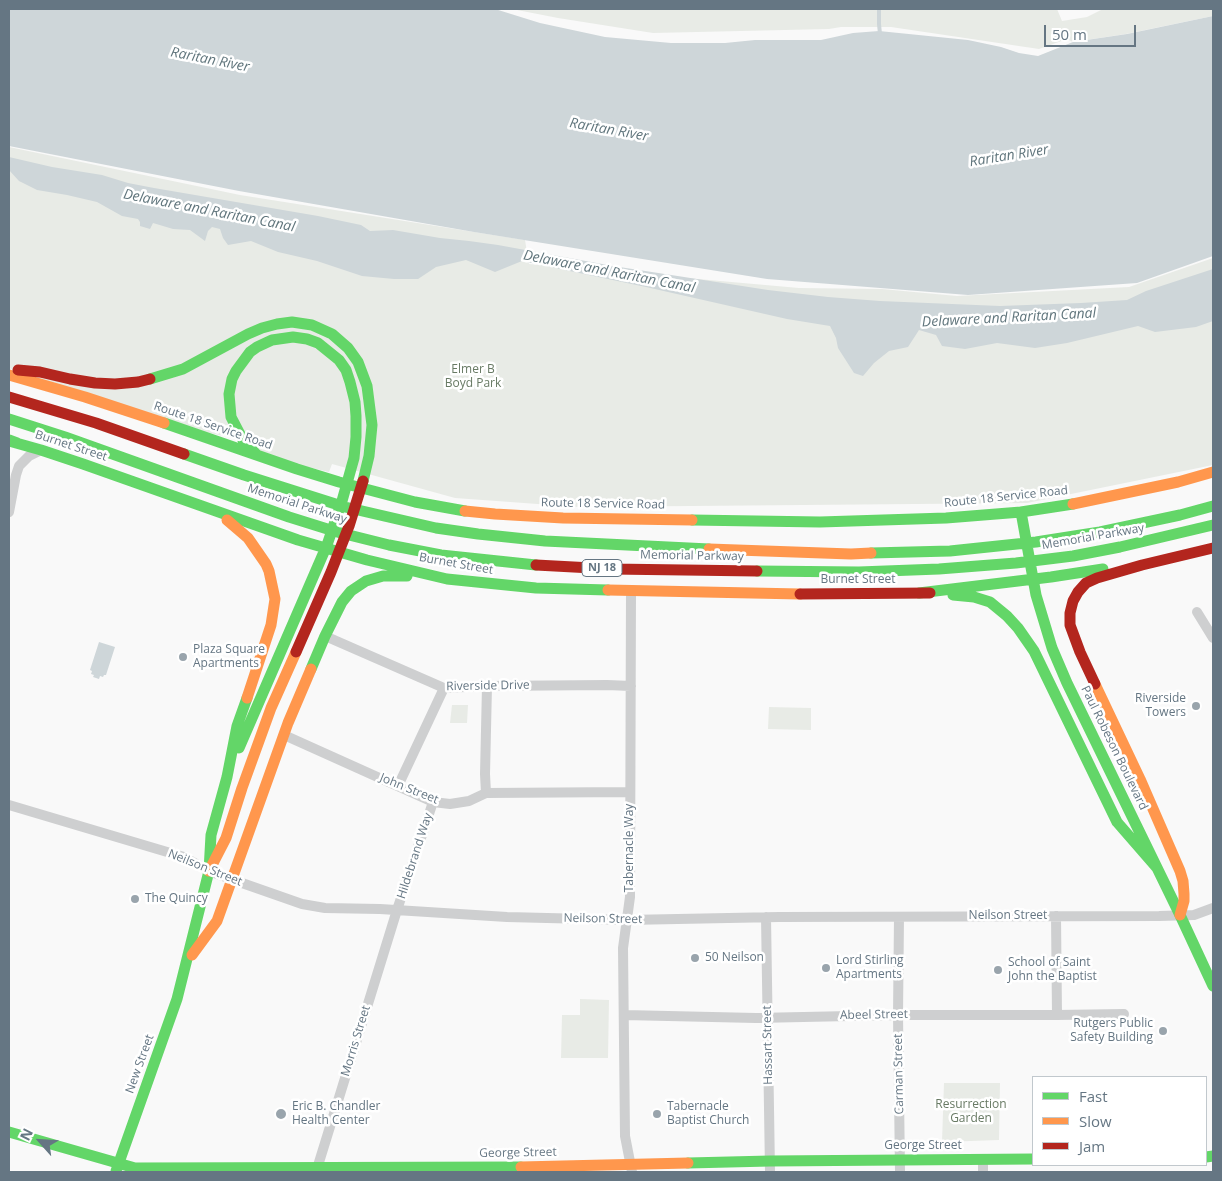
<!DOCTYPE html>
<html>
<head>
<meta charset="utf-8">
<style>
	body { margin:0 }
	#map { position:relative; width:1222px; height:1181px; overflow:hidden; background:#f9f9f9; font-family:"Open Sans",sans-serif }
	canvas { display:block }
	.frame { position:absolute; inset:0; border:10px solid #657683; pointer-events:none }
	.legend { position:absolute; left:1032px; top:1076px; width:175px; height:90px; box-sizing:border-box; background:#fff; border:1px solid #c1c8cd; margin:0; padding:6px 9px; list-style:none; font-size:15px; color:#657683 }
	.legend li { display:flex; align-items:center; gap:10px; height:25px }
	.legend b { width:25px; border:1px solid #c1c8cd }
	.north { position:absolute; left:15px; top:1116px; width:50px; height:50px; -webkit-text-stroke:4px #fff; paint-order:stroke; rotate:296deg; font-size:14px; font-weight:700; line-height:20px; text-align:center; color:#657683 }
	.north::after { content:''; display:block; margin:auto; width:18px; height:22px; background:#657683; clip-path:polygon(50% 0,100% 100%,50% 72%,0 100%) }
	.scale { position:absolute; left:1044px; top:25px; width:92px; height:22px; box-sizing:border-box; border:2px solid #657683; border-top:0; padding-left:6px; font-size:15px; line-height:18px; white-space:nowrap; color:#657683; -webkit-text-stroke:4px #fff; paint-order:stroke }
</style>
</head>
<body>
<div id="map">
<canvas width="1222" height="1181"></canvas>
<div class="frame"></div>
<ul class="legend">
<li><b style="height:6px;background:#63d668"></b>Fast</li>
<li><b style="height:6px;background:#ff974d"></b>Slow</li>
<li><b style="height:6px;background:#b3261e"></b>Jam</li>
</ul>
<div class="north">N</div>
<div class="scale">50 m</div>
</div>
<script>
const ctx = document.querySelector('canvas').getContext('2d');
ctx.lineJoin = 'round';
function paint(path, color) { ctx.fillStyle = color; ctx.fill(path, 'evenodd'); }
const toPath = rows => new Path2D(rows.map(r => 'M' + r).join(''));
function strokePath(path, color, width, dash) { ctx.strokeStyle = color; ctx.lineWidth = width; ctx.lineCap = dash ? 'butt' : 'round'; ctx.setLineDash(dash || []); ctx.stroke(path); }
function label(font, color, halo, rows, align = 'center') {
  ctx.font = font + ' "Open Sans",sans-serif'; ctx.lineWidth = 5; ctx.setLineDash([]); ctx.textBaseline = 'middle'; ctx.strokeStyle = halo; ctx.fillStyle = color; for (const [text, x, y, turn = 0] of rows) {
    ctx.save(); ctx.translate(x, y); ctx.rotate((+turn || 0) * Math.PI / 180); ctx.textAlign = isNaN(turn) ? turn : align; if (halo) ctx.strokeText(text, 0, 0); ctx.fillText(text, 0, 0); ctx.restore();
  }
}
paint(toPath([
	[512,9,1057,9,1062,21,1087,17,1103,9,1213,9,1213,16,1126,34,1073,42,1067,39,1039,49,891,27,841,27,829,29,653,33,558,18],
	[9,147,240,195,525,240,529,264,799,288,882,289,957,296,1129,287,1213,258,1213,465,1027,503,579,507,455,498,332,464,329,472,257,455,243,440,171,425,9,368],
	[452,705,468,705,467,723,450,723],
	[769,707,811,708,811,730,768,729],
	[580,999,609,1000,608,1058,561,1058,562,1015,580,1015],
	[944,1083,1000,1083,999,1140,942,1142]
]), '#e8ebe6');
paint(toPath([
	[9,9,495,9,540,23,605,37,671,43,725,43,755,40,821,40,853,33,879,31,968,40,1001,47,1019,53,1038,56,1073,42,1127,34,1213,16,1213,256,1137,283,968,295,767,279,474,232,239,191,9,146],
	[9,157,52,167,102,175,128,183,154,188,318,216,361,225,370,231,393,230,440,238,469,241,498,245,613,266,768,290,828,297,880,301,1000,306,1081,303,1127,300,1146,291,1213,269,1213,321,1196,327,1155,332,1138,326,1067,343,1035,348,997,343,965,349,942,346,936,335,919,330,908,347,889,351,874,363,863,376,854,373,838,348,836,338,830,326,787,319,646,287,522,261,495,272,466,260,436,267,418,279,394,279,362,276,317,261,278,252,251,241,228,245,223,238,220,229,212,227,208,231,205,241,190,230,173,229,153,223,150,229,140,226,140,222,138,219,122,216,97,202,67,195,37,190,19,181,9,170],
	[99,642,115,647,106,675,104,675,103,677,100,676,99,679,93,677,94,675,91,674,92,671,90,670]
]), '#ced6d9');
strokePath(toPath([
	[879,9,879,24,880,34]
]), '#ced6d9', 4);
strokePath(toPath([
	[9,512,16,475,19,466,29,456,41,450],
	[631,591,630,897,623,948,625,1136,632,1172],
	[1197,612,1213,638],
	[325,636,444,688,487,686,607,685,631,686],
	[284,735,433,802,450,804,469,801,486,793,630,792],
	[398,786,444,688],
	[486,793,485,774,487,686],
	[9,805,184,857,209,871,242,883,302,904,325,908,380,909,507,917,627,920,779,917,1159,916,1194,915,1213,908],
	[1056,916,1057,1015],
	[766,917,770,1172],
	[899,917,898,1015,900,1172],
	[624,1015,756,1018,898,1015,1057,1015,1124,1014],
	[316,1172,397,910,433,802],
	[983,1172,983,1160]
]), '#cecfd0', 10);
strokePath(toPath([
	[150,379,183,369,248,334,262,328,277,324,292,322,312,325,332,334,348,348,358,362,367,386,372,425,369,456,363,481],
	[9,419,65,437,289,517,337,532,389,545,441,555,536,565],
	[164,423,297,469,339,482,415,502,465,511],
	[9,440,17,443],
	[9,441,41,450,83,464,298,540,367,560,447,579,536,588,608,590],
	[184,454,244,475,345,507,436,528,478,534,545,541,709,549],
	[1021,512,1036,595,1052,648,1067,683,1180,915,1213,986],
	[692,520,820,522,946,518,1021,512,1073,504],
	[871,553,950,551,1036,542,1100,532,1180,515,1213,506],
	[757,571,859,572,939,569,1016,563,1073,556,1120,547,1213,525],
	[919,593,1051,577,1103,569],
	[953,595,974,597,990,602,1007,616,1018,628,1034,651,1117,822,1157,868],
	[311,669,325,636,342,602,351,591,366,581,383,576,407,576],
	[239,748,327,545,342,501,354,458,356,437,356,416,355,402,350,382,346,370,339,360,318,343,307,339,293,337,272,340,257,347,250,352,236,371,232,379,229,394,231,417,243,440,256,454],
	[9,1132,135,1168,521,1167],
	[1206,1157,1213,1156],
	[688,1163,770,1161,1033,1159],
	[116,1171,177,999,209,871,211,835,227,777,237,726,247,698]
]), '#63d668', 11);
strokePath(toPath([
	[9,375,85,397,164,423],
	[1073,504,1178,482,1213,472],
	[465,511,495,514,563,518,692,520],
	[227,520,248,538,266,564,269,571,275,599,271,625,247,698],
	[709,549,851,554,871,553],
	[608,590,800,594],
	[1095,684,1140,779,1180,871,1183,881,1184,894,1184,901,1180,915],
	[209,871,226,838,242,788,271,708,296,652],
	[192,955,217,921,288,723,311,669],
	[521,1167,688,1163]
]), '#ff974d', 11);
strokePath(toPath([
	[18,370,40,372,70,379,95,383,115,384,138,382,150,379],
	[9,397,96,423,184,454],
	[536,565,611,569,757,571],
	[800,594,930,593],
	[296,652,331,572,349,526,363,481],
	[1095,684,1080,652,1070,625,1070,613,1073,601,1078,592,1086,583,1097,578,1142,565,1213,548]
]), '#b3261e', 11);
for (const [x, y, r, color] of [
	[183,657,5,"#99a4ac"],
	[1196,706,5,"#99a4ac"],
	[135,899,5,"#99a4ac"],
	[695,958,5,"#99a4ac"],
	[826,968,5,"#99a4ac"],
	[998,970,5,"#99a4ac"],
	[1163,1031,5,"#99a4ac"],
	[281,1114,6,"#99a4ac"],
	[657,1114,5,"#99a4ac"]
]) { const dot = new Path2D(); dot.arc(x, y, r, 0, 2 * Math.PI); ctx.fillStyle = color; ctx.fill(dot); strokePath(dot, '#fff', 2); }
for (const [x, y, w] of [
	[602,568,40]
]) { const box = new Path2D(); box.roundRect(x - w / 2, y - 8.5, w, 17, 4); ctx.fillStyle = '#fff'; ctx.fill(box); strokePath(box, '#657683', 1); }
label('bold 11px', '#657683', null, [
	["NJ 18",602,568]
]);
label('12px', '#687a64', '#fff', [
	["Elmer B",473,370],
	["Boyd Park",473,384],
	["Resurrection",971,1105],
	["Garden",971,1119]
]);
label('12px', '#657683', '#fff', [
	["Route 18 Service Road",213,426,19],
	["Burnet Street",71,446,18],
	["Route 18 Service Road",1006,497,-6],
	["Memorial Parkway",297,504,18],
	["Route 18 Service Road",603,504,1],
	["Memorial Parkway",1093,537,-10],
	["Memorial Parkway",692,556,1],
	["Burnet Street",456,564,10],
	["Burnet Street",858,580],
	["Riverside Drive",488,686,-1],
	["Paul Robeson Boulevard",1114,748,64],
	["John Street",409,789,22],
	["Tabernacle Way",630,848,-90],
	["Hildebrand Way",415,856,-72],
	["Neilson Street",205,868,22],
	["Neilson Street",1008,916],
	["Neilson Street",603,919,1],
	["Abeel Street",874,1015,-1],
	["Morris Street",356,1041,-73],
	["Hassart Street",768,1045,-91],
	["New Street",140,1064,-70],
	["Carman Street",899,1074,-91],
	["George Street",923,1146],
	["George Street",518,1153,-1]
]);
label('12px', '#657683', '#fff', [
	["Plaza Square",193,650],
	["Apartments",193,664],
	["Riverside",1186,699,"right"],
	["Towers",1186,713,"right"],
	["The Quincy",145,899],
	["50 Neilson",705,958],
	["Lord Stirling",836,961],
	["Apartments",836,975],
	["School of Saint",1008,963],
	["John the Baptist",1008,977],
	["Rutgers Public",1153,1024,"right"],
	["Safety Building",1153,1038,"right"],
	["Eric B. Chandler",292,1107],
	["Health Center",292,1121],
	["Tabernacle",667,1107],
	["Baptist Church",667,1121]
], 'left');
label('italic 14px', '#60757c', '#fff', [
	["Raritan River",210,60,11],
	["Raritan River",609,130,10],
	["Raritan River",1009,156,-9],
	["Delaware and Raritan Canal",209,211,11],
	["Delaware and Raritan Canal",609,272,11],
	["Delaware and Raritan Canal",1009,318,-3]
]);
</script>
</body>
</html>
